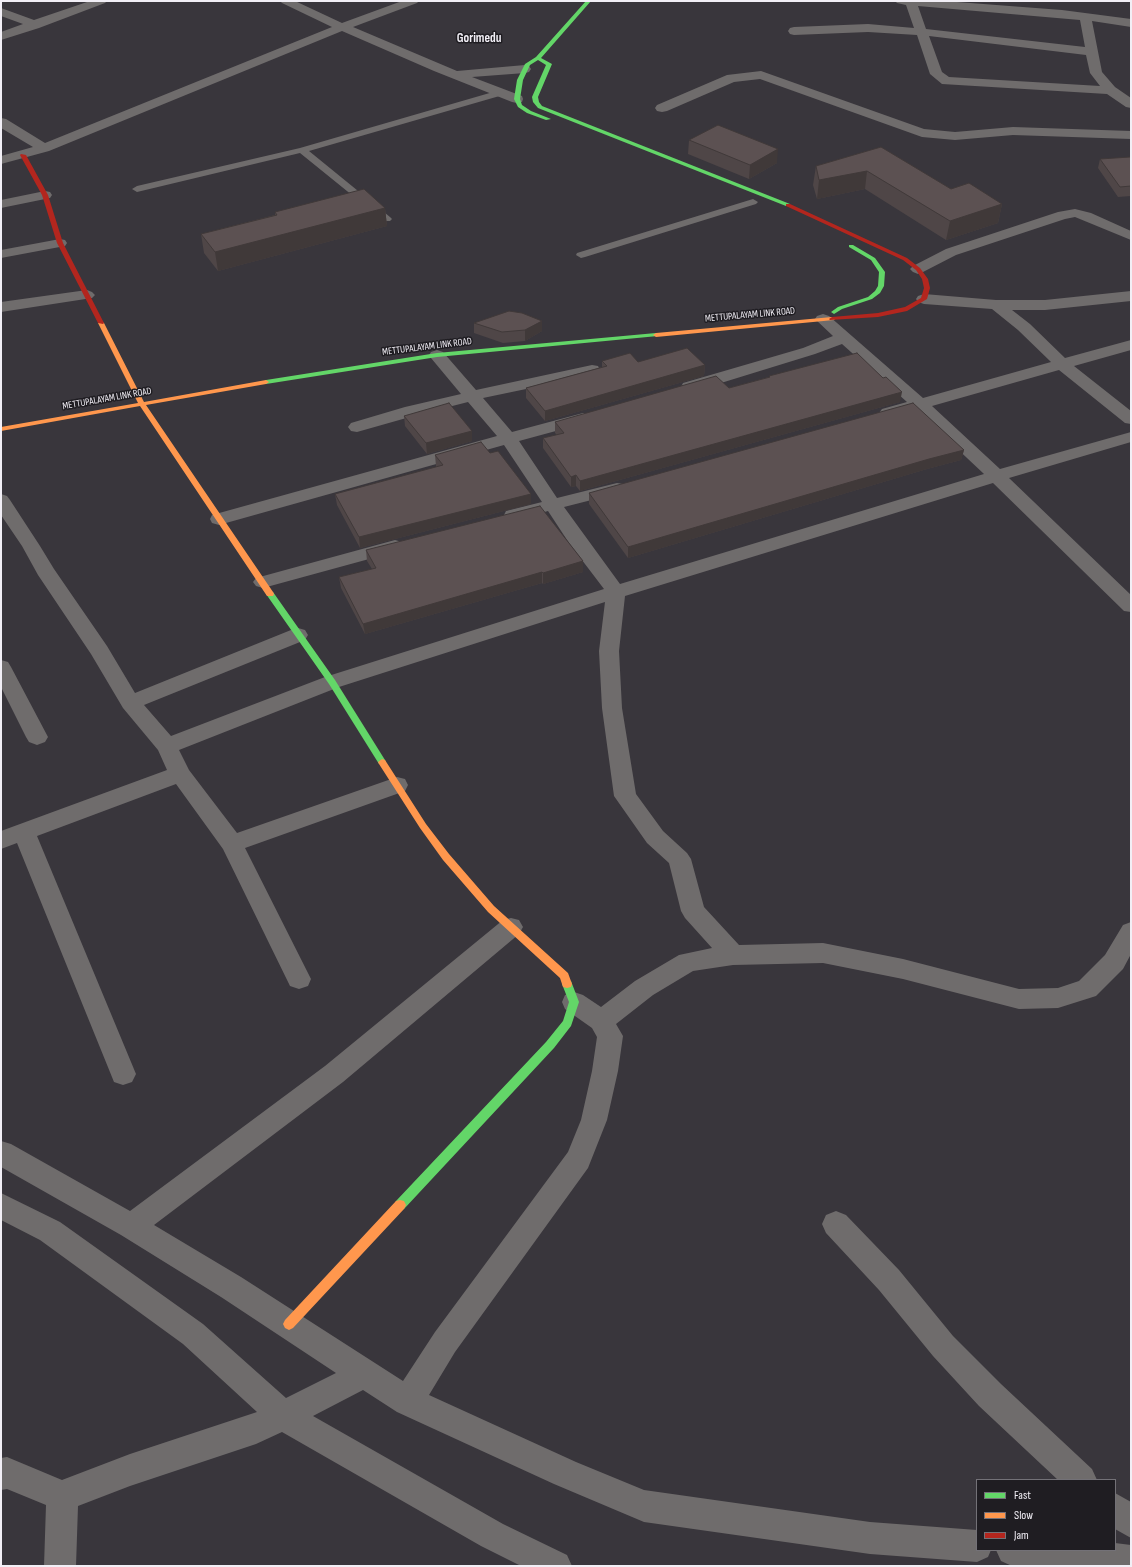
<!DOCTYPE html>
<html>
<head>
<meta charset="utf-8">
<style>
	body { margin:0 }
	#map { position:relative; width:1132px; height:1567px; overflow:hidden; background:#39363c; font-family:"Sofia Sans Condensed",sans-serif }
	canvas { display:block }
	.frame { position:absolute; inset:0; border:2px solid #f2eff6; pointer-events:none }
	.legend { position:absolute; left:976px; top:1479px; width:140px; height:72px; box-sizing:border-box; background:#1f1d22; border:1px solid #737177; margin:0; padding:5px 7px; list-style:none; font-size:12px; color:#f2eff6 }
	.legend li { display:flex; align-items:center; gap:8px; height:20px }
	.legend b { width:20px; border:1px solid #737177 }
</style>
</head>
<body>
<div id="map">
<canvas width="1132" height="1567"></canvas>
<div class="frame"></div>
<ul class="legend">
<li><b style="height:5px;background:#63d668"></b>Fast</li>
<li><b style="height:5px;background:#ff974d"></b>Slow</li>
<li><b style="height:5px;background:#b3261e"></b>Jam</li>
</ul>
</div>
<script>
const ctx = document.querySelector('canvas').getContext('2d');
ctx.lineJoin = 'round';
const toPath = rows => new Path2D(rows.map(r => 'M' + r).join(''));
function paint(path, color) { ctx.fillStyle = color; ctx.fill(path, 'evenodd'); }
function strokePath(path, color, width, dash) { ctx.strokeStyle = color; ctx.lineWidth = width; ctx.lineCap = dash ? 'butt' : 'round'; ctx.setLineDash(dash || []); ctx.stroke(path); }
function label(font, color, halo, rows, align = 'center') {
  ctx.font = font + ' "Sofia Sans Condensed",sans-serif'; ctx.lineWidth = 3; ctx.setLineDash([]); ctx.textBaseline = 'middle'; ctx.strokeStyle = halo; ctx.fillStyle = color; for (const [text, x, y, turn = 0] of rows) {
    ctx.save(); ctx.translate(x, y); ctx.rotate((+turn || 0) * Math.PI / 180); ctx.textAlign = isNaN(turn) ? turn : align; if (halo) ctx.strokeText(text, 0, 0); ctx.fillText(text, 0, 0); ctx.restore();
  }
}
paint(toPath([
	[500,90,503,91,504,93,503,95,309,151,390,217,392,219,390,221,384,221,300,153,137,192,132,189,137,186,300,148,500,90],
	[753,199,758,202,756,204,585,257,581,258,576,255,577,253,753,199]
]), '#6f6c6c');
paint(toPath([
	[90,1,107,1,105,3,39,28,1,40,1,32,23,24,1,16,1,8,34,20,90,1],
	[280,1,295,1,342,23,402,1,419,1,417,3,353,27,457,71,525,65,529,66,531,69,529,72,525,73,472,77,522,96,523,99,522,102,517,103,512,102,434,71,342,31,49,151,1,164,1,156,33,147,1,128,1,118,6,119,45,143,332,27,282,3,280,1],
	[895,1,944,1,1062,10,1131,19,1131,27,1092,21,1102,72,1115,87,1131,98,1131,108,1126,107,1107,94,942,84,930,74,917,35,868,32,794,35,790,34,788,31,790,28,794,27,868,24,914,28,906,5,897,3,895,1],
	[918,6,1080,20,1085,47,926,29,918,6],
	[929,36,1086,55,1090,73,1100,86,949,77,942,72,929,36],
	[761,71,924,129,955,132,1013,127,1131,131,1131,139,1013,135,955,140,922,137,760,79,734,82,667,111,662,112,657,111,655,108,657,105,727,75,761,71],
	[45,191,50,192,52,195,50,198,1,208,1,200,45,191],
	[1075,209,1091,213,1131,231,1131,240,1075,217,1065,219,956,255,923,272,918,274,913,272,910,269,913,266,946,249,1058,212,1075,209],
	[60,239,65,240,67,243,65,246,1,258,1,250,60,239],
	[87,290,92,292,95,295,92,298,1,312,1,302,87,290],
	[1131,291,1131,301,1045,310,1012,310,1030,324,1065,358,1131,340,1131,350,1074,366,1131,411,1131,424,1125,423,1059,370,932,406,1000,469,1131,432,1131,442,1009,478,1131,595,1131,612,1124,611,993,483,625,596,619,651,622,708,636,794,663,831,687,853,691,859,704,907,739,945,823,943,903,959,1019,989,1058,988,1079,981,1105,955,1123,925,1131,922,1131,954,1123,969,1096,996,1058,1008,1019,1009,903,979,823,963,733,965,693,971,653,995,616,1024,623,1036,618,1071,607,1120,588,1168,455,1352,429,1395,576,1462,644,1490,870,1522,977,1530,977,1550,991,1550,988,1557,977,1562,870,1554,644,1522,554,1484,397,1412,363,1390,313,1416,503,1524,567,1555,572,1566,521,1566,481,1546,282,1432,256,1444,130,1486,78,1506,76,1566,44,1566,46,1505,7,1489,1,1490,1,1458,7,1457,62,1480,130,1454,257,1412,183,1344,40,1240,1,1220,1,1193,60,1222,203,1324,286,1398,336,1373,221,1297,121,1235,1,1167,1,1141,11,1144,130,1211,325,1066,503,920,511,918,519,920,523,927,519,934,343,1082,154,1225,241,1277,403,1381,435,1332,568,1152,581,1120,592,1071,597,1037,592,1028,565,1009,562,1002,565,995,574,992,583,995,601,1007,635,981,679,955,712,948,685,918,681,911,669,863,647,843,614,796,602,708,599,651,605,602,339,687,179,750,189,770,237,833,397,777,405,779,408,785,405,791,245,848,311,979,308,986,299,989,290,986,223,849,176,784,37,836,136,1074,132,1082,123,1085,114,1082,17,843,1,849,1,831,167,770,158,750,123,708,91,654,38,575,22,546,1,515,1,494,7,496,10,500,40,546,54,569,107,646,135,693,291,630,298,628,305,630,308,635,305,640,144,705,171,736,325,677,604,589,569,543,548,511,513,521,506,519,504,515,506,511,542,502,504,445,226,523,219,525,212,523,210,519,212,515,497,436,468,402,417,415,357,432,351,431,348,427,351,423,405,407,461,394,431,358,429,355,431,352,437,350,443,352,476,390,592,365,598,366,600,370,598,374,483,398,512,432,583,413,589,414,592,418,589,422,519,441,557,498,617,483,623,484,626,488,623,492,564,507,620,584,984,474,916,410,888,418,882,417,879,413,882,409,907,402,842,344,815,354,695,391,689,392,683,391,681,387,683,383,803,348,833,336,815,319,817,316,823,314,829,316,923,398,1051,362,1018,330,992,309,924,304,918,302,916,299,918,296,924,294,996,300,1045,300,1131,291],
	[395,540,402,542,404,546,402,550,263,588,256,586,253,582,256,578,395,540],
	[1,660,8,662,11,667,48,737,45,742,37,745,29,742,26,737,1,687,1,660],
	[836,1211,846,1215,899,1270,953,1336,1001,1384,1092,1469,1097,1480,1058,1480,979,1406,933,1356,879,1290,826,1233,822,1224,826,1215,836,1211],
	[1115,1493,1131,1502,1131,1538,1115,1529,1115,1493],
	[1115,1543,1131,1545,1131,1566,1012,1566,1001,1561,996,1550,1115,1550,1115,1543]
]), '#6f6c6c');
paint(toPath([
	[586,1,591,1,541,58,552,64,538,97,539,102,542,106,790,204,790,206,786,206,538,108,533,102,532,97,546,65,538,60,530,65,523,80,520,99,522,105,531,111,551,119,546,120,527,113,518,107,514,99,517,80,525,64,536,57,586,1],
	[849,245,853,245,875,258,885,272,884,286,880,293,872,299,842,309,834,314,831,312,838,307,868,297,875,291,878,286,879,272,871,260,849,247,849,245],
	[656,333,659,335,658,336,437,357,266,384,263,382,266,380,437,353,656,333],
	[270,591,273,592,335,680,385,760,386,762,385,764,379,764,329,684,266,594,270,591],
	[567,980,571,981,579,1002,571,1026,554,1048,404,1209,400,1210,396,1209,394,1205,396,1201,546,1042,563,1021,569,1002,562,984,563,981,567,980]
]), '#63d668');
paint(toPath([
	[832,317,835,319,834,320,656,337,653,335,656,333,832,317],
	[101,321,104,323,144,402,266,380,269,382,266,384,146,405,273,592,274,594,273,596,267,596,140,406,1,431,1,427,138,403,98,323,101,321],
	[382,759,385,760,426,824,449,854,494,906,568,973,572,984,571,987,567,988,563,987,560,978,488,912,443,860,420,828,379,764,378,762,382,759],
	[400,1200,404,1201,406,1205,404,1209,293,1328,289,1330,285,1328,283,1324,285,1320,396,1201,400,1200]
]), '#ff974d');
paint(toPath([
	[21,154,26,155,48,195,63,243,104,323,103,324,98,323,57,243,42,195,20,155,21,154],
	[786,204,790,204,907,258,920,268,928,279,930,288,927,299,907,311,878,317,830,320,829,319,832,317,878,313,905,307,921,298,924,288,922,279,916,270,903,260,786,206,786,204]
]), '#b3261e');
paint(toPath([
	[689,140,777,163,749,179,688,154],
	[881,147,951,189,1002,204,998,223,946,240,865,189,817,199,813,185,816,166],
	[1131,158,1131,196,1118,197,1098,168,1100,159],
	[385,208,387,226,218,271,204,253,201,234,275,215,275,212],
	[474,323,542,331,525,341,503,343,474,333],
	[602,361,705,365,704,376,545,421,526,398,526,388,602,367],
	[769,376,900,402,580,491,576,486,571,487,543,448,543,438,557,435,555,433,555,422,729,388,769,377],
	[404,416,472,431,472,441,427,454,405,426],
	[964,450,961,460,927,469,628,558,589,504,589,493],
	[490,453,531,494,531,504,360,548,337,505,335,494,436,467,436,466,435,455],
	[366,550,583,561,583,572,543,584,542,583,365,634,341,588,339,577,372,569,367,561]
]), '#4f4647');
paint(toPath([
	[778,149,777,163,749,179,750,165],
	[867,171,865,189,817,199,819,180],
	[1002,204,998,223,946,240,950,221],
	[385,208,387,226,218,271,215,252],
	[542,321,542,331,525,341,525,330],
	[705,365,704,376,545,421,545,411],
	[902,392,900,402,580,491,580,481],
	[472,431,472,441,427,454,426,443],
	[964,450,961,460,927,469,628,558,628,547,929,459],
	[576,475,576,486,571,487,571,477],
	[531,494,531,504,360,548,359,537],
	[583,561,583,572,543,584,543,573],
	[542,572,542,583,365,634,363,624]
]), '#403939');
const building = toPath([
	[718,125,778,149,750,165,689,140,718,125],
	[881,147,951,189,969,183,1002,204,950,221,867,171,819,180,816,166,881,147],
	[1130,157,1131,158,1131,186,1120,187,1100,159,1130,157],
	[364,189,385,208,215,252,201,234,277,215,275,212,364,189],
	[509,311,522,313,542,321,525,330,502,332,474,323,509,311],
	[687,348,705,365,545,411,526,388,607,366,602,361,630,353,638,362,687,348],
	[857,353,883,378,886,377,902,392,580,481,576,475,571,477,543,438,564,433,555,422,716,376,729,388,770,377,769,376,857,353],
	[449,403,472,431,426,443,404,416,449,403],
	[913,403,964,450,929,459,628,547,589,493,913,403],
	[481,442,490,453,498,451,531,494,359,537,335,494,443,465,435,455,481,442],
	[540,506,583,561,543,573,542,572,363,624,339,577,376,568,366,550,540,506]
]);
paint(building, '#5c5152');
strokePath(building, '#403939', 1);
label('10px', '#f2eff6', '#1f1d22', [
	["METTUPALAYAM LINK ROAD",750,315,-5],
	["METTUPALAYAM LINK ROAD",427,347,-7],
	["METTUPALAYAM LINK ROAD",107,399,-10]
]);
label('bold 13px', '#f2eff6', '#1f1d22', [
	["Gorimedu",479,39]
]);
</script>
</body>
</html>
